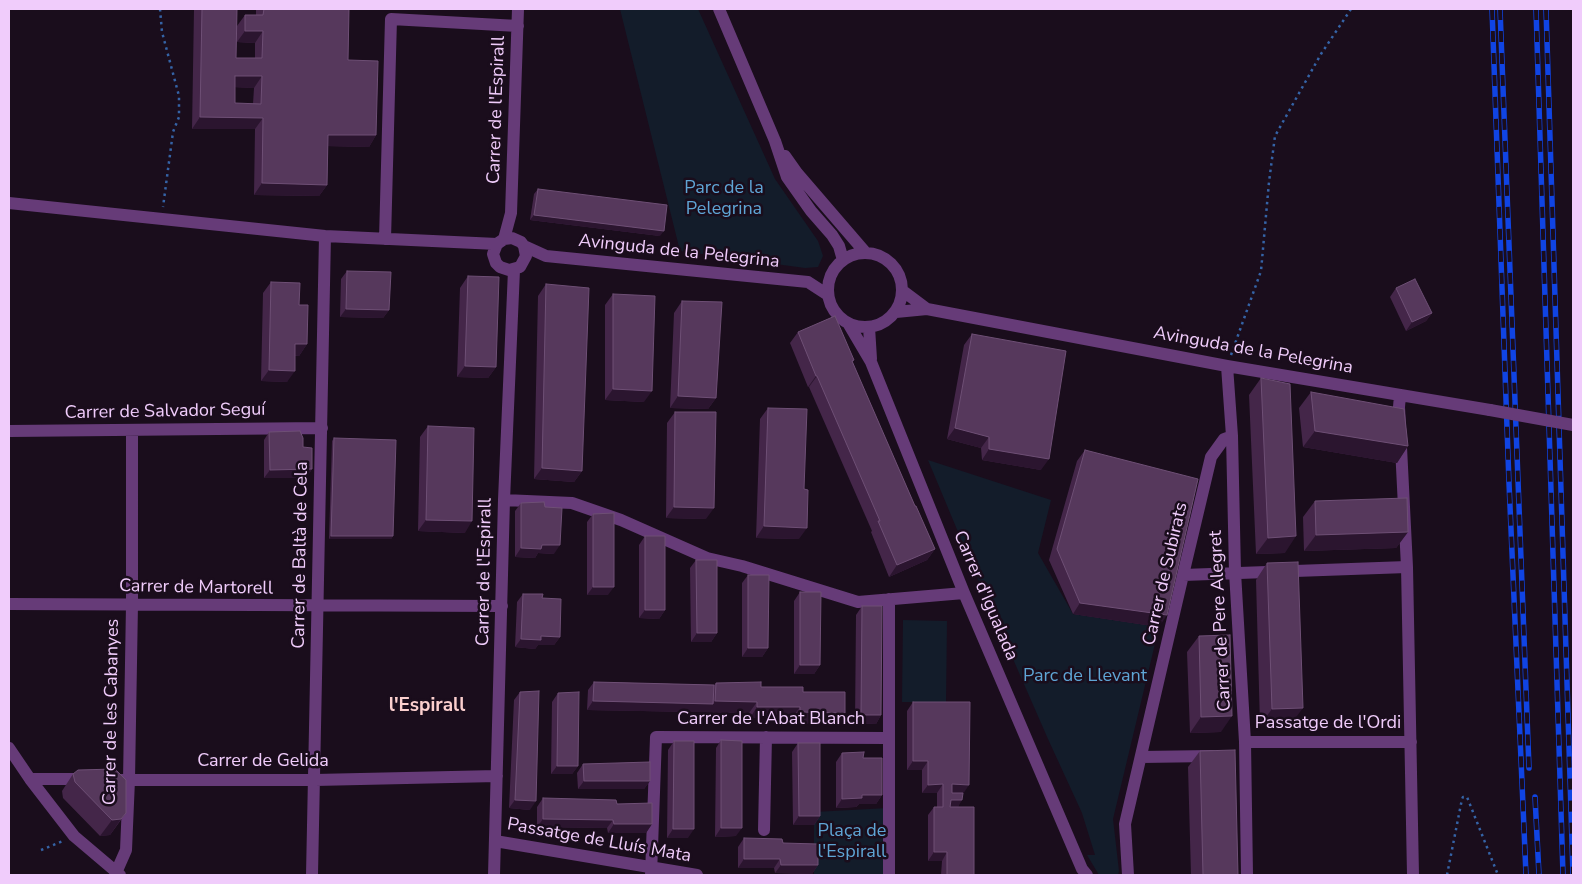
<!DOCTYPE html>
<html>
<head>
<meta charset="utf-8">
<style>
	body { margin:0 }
	#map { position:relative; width:1582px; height:884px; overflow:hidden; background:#1a0d1c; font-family:"Nunito Sans",sans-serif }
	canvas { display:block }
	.frame { position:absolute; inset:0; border:10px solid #f0ccfb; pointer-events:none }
</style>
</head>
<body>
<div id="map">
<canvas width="1582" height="884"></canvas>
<div class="frame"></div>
</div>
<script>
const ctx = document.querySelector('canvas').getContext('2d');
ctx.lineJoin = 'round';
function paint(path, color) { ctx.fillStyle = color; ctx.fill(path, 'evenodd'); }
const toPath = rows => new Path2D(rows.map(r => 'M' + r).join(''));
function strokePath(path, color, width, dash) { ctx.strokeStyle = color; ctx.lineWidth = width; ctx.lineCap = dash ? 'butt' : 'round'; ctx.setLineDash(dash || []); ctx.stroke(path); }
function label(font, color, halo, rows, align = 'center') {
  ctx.font = font + ' "Nunito Sans",sans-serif'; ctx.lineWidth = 5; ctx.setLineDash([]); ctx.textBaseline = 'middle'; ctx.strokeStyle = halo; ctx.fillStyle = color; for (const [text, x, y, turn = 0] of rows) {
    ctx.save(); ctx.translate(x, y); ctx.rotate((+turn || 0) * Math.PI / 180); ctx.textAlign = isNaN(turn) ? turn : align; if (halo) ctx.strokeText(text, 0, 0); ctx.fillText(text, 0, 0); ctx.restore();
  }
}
paint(toPath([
	[620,9,698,9,775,179,818,241,823,256,818,267,805,268,680,251],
	[928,460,1051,500,1038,553,1073,614,1159,627,1113,819,1119,871,1118,875,1099,875,1087,855,1095,855,1082,813,1048,739,971,563],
	[903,620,947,621,946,702,902,702],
	[888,808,889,875,814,875,814,812]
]), '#131c2a');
strokePath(toPath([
	[160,9,162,32,179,96,179,117,173,132,163,207],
	[1231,355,1261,271,1269,182,1275,136,1321,54,1351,9],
	[41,850,63,841],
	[1447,875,1462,799,1463,797,1467,797,1498,875]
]), '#3563a6', 2.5, [2.5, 4]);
strokePath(toPath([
	[719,9,775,141,787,177,811,211,832,235,839,246,843,260],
	[785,156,797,173,865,252],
	[9,203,325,236,497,244],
	[385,239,391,19,518,26],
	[504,239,511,213,518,9],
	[524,246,526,256,520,267,509,270,500,267,496,263,493,254,497,244,504,239,512,238,521,242,524,246,546,256,808,282,828,295],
	'828 290a37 37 0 1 1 74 0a37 37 0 1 1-74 0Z',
	[903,291,927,309],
	[896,312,927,309,1227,366,1490,410],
	[848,323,871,362,964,593,1082,869,1087,875],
	[869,327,871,359],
	[1227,366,1232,436,1235,572,1245,742,1247,875],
	[1400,395,1399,407,1407,567,1413,875],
	[9,431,322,428],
	[504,500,572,503,621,520,707,558,742,566,858,602,964,593],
	[1183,575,1407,567],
	[9,604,502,606],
	[1245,742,1411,742],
	[9,748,30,779,74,836,120,875],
	[1141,757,1212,756],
	[30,779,85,779],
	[110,780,315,780,497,776],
	[764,830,766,737],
	[495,841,697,875],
	[115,875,126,850,129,780,132,604,132,430],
	[312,875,325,236],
	[494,875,504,500,514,270],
	[651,875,656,737,887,738],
	[889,875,889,599],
	[1128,875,1125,824,1183,575,1211,457,1224,439,1232,436]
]), '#663b78', 12);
const rail = toPath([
	[1492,9,1509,483,1526,875],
	[1500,9,1529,768],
	[1536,9,1563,875],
	[1546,9,1573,875],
	[1535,797,1539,875]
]);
strokePath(rail, '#1044e3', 5.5);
strokePath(rail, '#1a0d1c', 4, [11]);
strokePath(toPath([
	[1490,410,1573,425]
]), '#663b78', 12);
paint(toPath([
	[194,9,237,9,236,58,255,58,255,43,237,42,237,26,245,15,256,15,256,9,349,9,348,60,376,135,369,147,328,146,327,185,319,196,254,195,255,129,192,129],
	[235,87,254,88,253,104,235,103],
	[538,189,660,236,530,220,534,194],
	[347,271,389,310,383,318,340,317,341,279],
	[468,276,496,367,488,378,457,377,460,288],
	[271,282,299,305,307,344,299,356,295,356,287,382,261,381,263,293],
	[546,284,582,471,574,482,534,479,538,296],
	[1396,288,1432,313,1426,321,1406,331,1390,297],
	[613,294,644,402,605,400,605,305],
	[682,301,716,398,708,409,670,408,674,313],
	[798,332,854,360,852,363,915,506,935,549,927,560,889,577,871,532,872,531,809,387,808,387,790,343],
	[972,334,1041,470,982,460,981,448,947,439,964,345],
	[1261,378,1285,553,1256,554,1249,395],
	[1311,392,1408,446,1397,463,1303,447,1299,408],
	[768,408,799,539,756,538,760,419],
	[675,412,706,519,666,518,667,423],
	[428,426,465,533,418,531,420,437],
	[269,432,303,447,312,469,306,478,264,478,264,440],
	[334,438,393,536,391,539,329,539,332,441],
	[1085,450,1159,627,1073,614,1049,560,1077,461],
	[1315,501,1408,532,1396,548,1304,551,1303,517],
	[521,503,554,554,538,553,535,558,515,557,515,511],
	[593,514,608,595,587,595,587,522],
	[645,536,665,610,659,619,639,618,639,545],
	[696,560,717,633,711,642,691,642,690,568],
	[1267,563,1291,724,1260,725,1256,580],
	[748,575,768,648,762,657,742,657,742,583],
	[800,592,820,665,814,674,794,674,794,601],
	[523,594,542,598,560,637,554,645,538,645,535,649,515,647,517,602],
	[862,606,881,715,876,724,855,723,856,615],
	[1199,636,1221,732,1190,733,1187,652],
	[594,682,714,685,716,683,761,687,803,692,837,724,792,723,792,718,750,718,749,713,587,710,588,690],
	[520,692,530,810,509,808,514,700],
	[558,693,578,766,572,774,551,774,552,702],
	[913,702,963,794,958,807,974,875,941,875,942,861,928,861,928,815,934,807,937,807,937,793,922,793,922,770,907,770,907,711],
	[721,740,736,836,715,837,716,748],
	[674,741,688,838,667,838,668,750],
	[798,743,820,816,814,825,793,825,792,752],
	[1200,751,1238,875,1191,875,1188,767],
	[842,753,863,758,882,795,876,804,859,804,856,807,836,808,836,762],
	[583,764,650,781,644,789,578,789,577,773],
	[73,774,126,813,110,835,100,836,63,798,62,791],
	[543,798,617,804,652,824,646,833,608,833,607,828,537,827,537,807],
	[744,838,783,843,818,865,812,874,775,873,774,868,738,868,738,847]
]), '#442649');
paint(toPath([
	[245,31,263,31,255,43,237,42],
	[235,76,262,76,254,88,228,87],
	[200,117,263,118,255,129,192,129],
	[328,135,376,135,369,147,320,146],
	[262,183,327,185,319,196,254,195],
	[534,215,664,231,660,236,530,220],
	[346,309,389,310,383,318,340,317],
	[1432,313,1426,321,1406,331,1412,322],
	[295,344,307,344,299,356,287,355],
	[465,366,496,367,488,378,457,377],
	[269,370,295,371,287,382,261,381],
	[816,376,817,376,809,387,808,387],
	[613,389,652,391,644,402,605,400],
	[678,396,716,398,708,409,670,408],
	[955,428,989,437,981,448,947,439],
	[1315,431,1408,446,1397,463,1303,447],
	[989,449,1049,459,1041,470,982,460],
	[542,468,582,471,574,482,534,479],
	[312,469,306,478,264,478,270,470],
	[674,507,714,508,706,519,666,518],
	[426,520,472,521,465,533,418,531],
	[764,526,807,528,799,539,756,538],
	[1408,532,1396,548,1304,551,1316,535],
	[331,536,393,536,391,539,329,539],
	[1296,536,1285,553,1256,554,1268,538],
	[542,545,560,545,554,554,538,553,535,558,515,557,521,548],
	[935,549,927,560,889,577,897,565],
	[593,587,614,587,608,595,587,595],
	[1080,603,1167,615,1159,627,1073,614],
	[645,610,665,610,659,619,639,618],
	[697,633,717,633,711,642,691,642],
	[541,636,560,637,554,645,538,645,535,649,515,647,521,639],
	[748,648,768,648,762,657,742,657],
	[800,665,820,665,814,674,794,674],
	[593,701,713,704,715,701,757,702,749,713,587,710],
	[757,707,800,707,792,718,750,718],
	[1303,708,1291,724,1260,725,1272,709],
	[800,712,845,713,837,724,792,723],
	[861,715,881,715,876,724,855,723],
	[1232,716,1221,732,1190,733,1201,717],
	[913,761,928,761,922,770,907,770],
	[557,766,578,766,572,774,551,774],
	[584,781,650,781,644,789,578,789],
	[943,784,937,793,922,793,928,785],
	[952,784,969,785,963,794,946,793],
	[862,795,882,795,876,804,859,804,856,807,836,808,842,799],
	[515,800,536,801,530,810,509,808],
	[951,800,962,800,957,809,945,809],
	[799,816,820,816,814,825,793,825],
	[121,819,110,835,100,836,112,820],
	[543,819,613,820,607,828,537,827],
	[614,824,652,824,646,833,608,833],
	[721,828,742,828,736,836,715,837],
	[673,829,694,829,688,838,667,838],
	[934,852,947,852,942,861,928,861],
	[744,859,780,859,774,868,738,868],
	[781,865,818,865,812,874,775,873]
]), '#2b152f');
const building = toPath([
	[202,9,237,9,236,58,262,58,263,31,245,31,245,15,263,15,264,9,349,9,348,60,378,61,376,135,328,135,327,185,262,183,263,118,200,117,202,9],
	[235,76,262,76,261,104,235,103,235,76],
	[538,189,667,205,664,231,534,215,538,189],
	[347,271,391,272,389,310,346,309,347,271],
	[468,276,499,277,496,367,465,366,468,276],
	[1415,279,1432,313,1412,322,1396,288,1415,279],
	[271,282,300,283,299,305,308,305,307,344,295,344,295,371,269,370,271,282],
	[546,284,589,288,582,471,542,468,546,284],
	[613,294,655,296,652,391,613,389,613,294],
	[682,301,722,302,716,398,678,396,682,301],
	[835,316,854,360,852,361,915,506,916,506,935,549,897,565,878,521,880,521,817,376,816,376,798,332,835,316],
	[972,334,1066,351,1049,459,989,449,989,437,955,428,972,334],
	[1261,378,1290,384,1296,536,1268,538,1261,378],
	[1311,392,1404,409,1408,446,1315,431,1311,392],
	[768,408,807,409,804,489,808,490,807,528,764,526,768,408],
	[675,412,716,412,714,508,674,507,675,412],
	[428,426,474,428,472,521,426,520,428,426],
	[300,431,303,438,303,447,312,448,312,469,270,470,269,432,300,431],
	[334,438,396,440,393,536,331,536,334,438],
	[1085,450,1198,479,1167,615,1080,603,1057,549,1085,450],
	[1407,498,1408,532,1316,535,1315,501,1407,498],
	[544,502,545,507,562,508,560,545,542,545,541,549,521,548,521,503,544,502],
	[614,513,614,587,593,587,593,514,614,513],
	[645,536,665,536,665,610,645,610,645,536],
	[696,560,717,560,717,633,697,633,696,560],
	[1298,562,1303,708,1272,709,1267,563,1298,562],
	[748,575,769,575,768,648,748,648,748,575],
	[800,592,821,592,820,665,800,665,800,592],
	[523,594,543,594,542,598,561,599,560,637,541,636,541,640,521,639,523,594],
	[862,606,882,606,881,715,861,715,862,606],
	[1230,635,1232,716,1201,717,1199,636,1230,635],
	[594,682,714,685,713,704,593,701,594,682],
	[761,682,761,687,803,687,803,692,845,692,845,713,800,712,800,707,757,707,757,702,715,701,716,683,761,682],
	[539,691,536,801,515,800,520,692,539,691],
	[579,692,578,766,557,766,558,693,579,692],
	[913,702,970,702,969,785,952,784,952,793,963,793,962,800,951,800,950,807,974,807,974,875,947,875,947,852,934,852,934,807,943,807,943,784,928,785,928,761,913,761,913,702],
	[721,740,742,741,742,828,721,828,721,740],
	[674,741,694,741,694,829,673,829,674,741],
	[798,743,820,743,820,816,799,816,798,743],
	[1235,750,1238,875,1203,875,1200,751,1235,750],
	[864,752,863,758,882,758,882,795,862,795,862,798,842,799,842,753,864,752],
	[650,762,650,781,584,781,583,764,650,762],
	[115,769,126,780,126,813,121,819,112,820,75,782,73,774,78,770,115,769],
	[543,798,616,800,617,804,652,803,652,824,614,824,613,820,543,819,543,798],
	[744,838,782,839,783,843,818,844,818,865,781,865,780,859,744,859,744,838]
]);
paint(building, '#56385c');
strokePath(building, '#6e4f75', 1);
label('18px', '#f0ccfb', '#1a0d1c', [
	["Carrer de l'Espirall",497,110,-88],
	["Avinguda de la Pelegrina",679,252,6],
	["Avinguda de la Pelegrina",1253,351,10],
	["Carrer de Salvador Seguí",165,412,-1],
	["Carrer de Baltà de Cela",301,555,-89],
	["Carrer de l'Espirall",485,572,-89],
	["Carrer de Subirats",1166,574,-77],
	["Carrer de Martorell",196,588,1],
	["Carrer d'Igualada",985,596,67],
	["Carrer de Pere Alegret",1221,621,-93],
	["Carrer de les Cabanyes",112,712,-89],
	["Carrer de l'Abat Blanch",771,720],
	["Passatge de l'Ordi",1328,724],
	["Carrer de Gelida",263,762],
	["Passatge de Lluís Mata",599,841,10]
]);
label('18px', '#5fa5d5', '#1a0d1c', [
	["Parc de la",724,189],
	["Pelegrina",724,210],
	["Parc de Llevant",1085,677],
	["Plaça de",852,832],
	["l'Espirall",852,853]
]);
label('bold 19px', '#fbcfce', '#1a0d1c', [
	["l'Espirall",427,706]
]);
</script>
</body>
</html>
